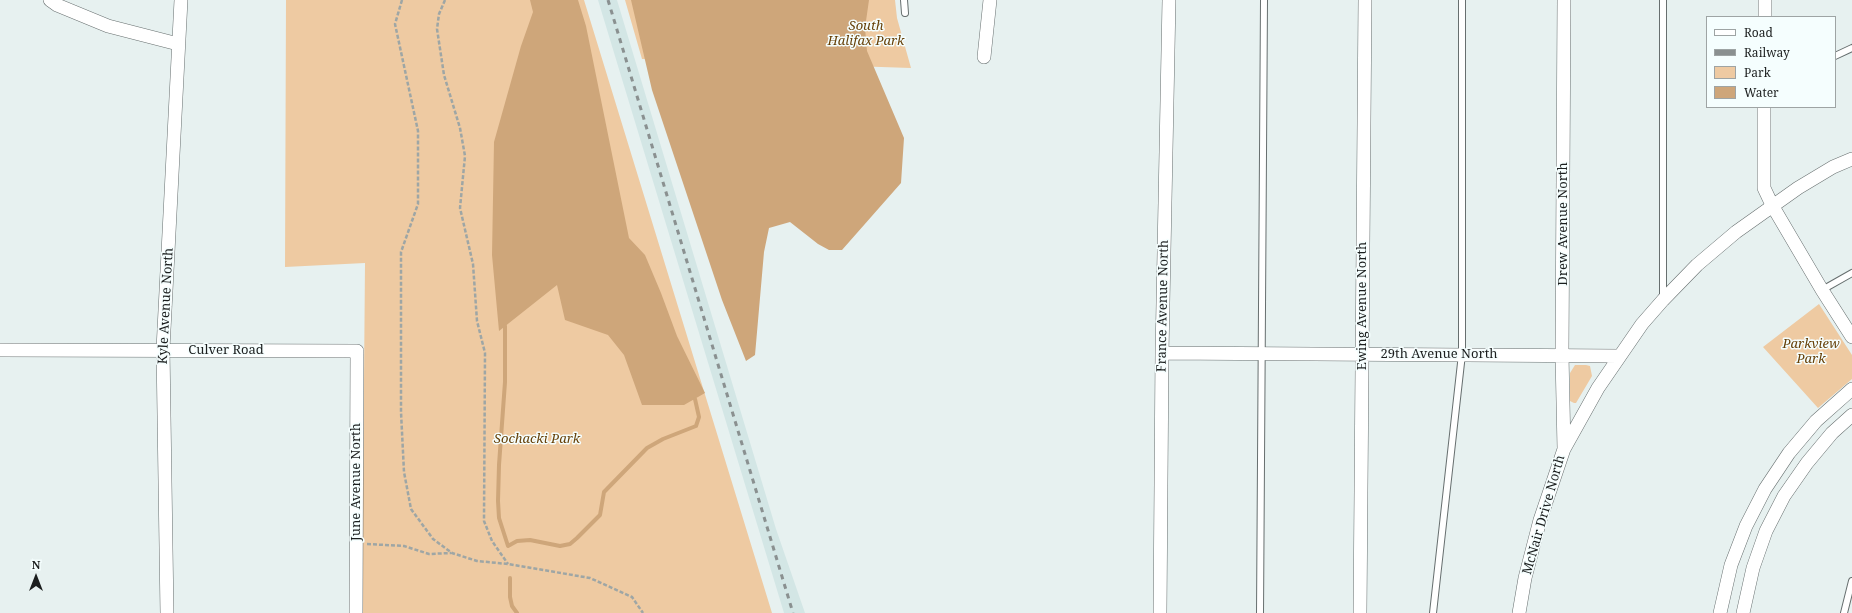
<!DOCTYPE html>
<html>
<head>
<meta charset="utf-8">
<style>
	body { margin:0 }
	#map { position:relative; width:1852px; height:613px; overflow:hidden; background:#e7f1f0; font-family:"Noto Serif",serif }
	canvas { display:block }
	.legend { position:absolute; left:1706px; top:16px; width:130px; height:92px; box-sizing:border-box; background:#f5fefe; border:1px solid #9ea4a4; margin:0; padding:5px 7px; list-style:none; font-size:12px; color:#1b1e1e }
	.legend li { display:flex; align-items:center; gap:8px; height:20px }
	.legend b { width:20px; border:1px solid #9ea4a4 }
	.north { position:absolute; left:16px; top:557px; width:40px; height:40px; -webkit-text-stroke:3px #f5fefe; paint-order:stroke; rotate:0deg; font-size:11px; font-weight:700; line-height:16px; text-align:center; color:#1b1e1e }
	.north::after { content:''; display:block; margin:auto; width:14px; height:18px; background:#1b1e1e; clip-path:polygon(50% 0,100% 100%,50% 72%,0 100%) }
</style>
</head>
<body>
<div id="map">
<canvas width="1852" height="613"></canvas>
<ul class="legend">
<li><b style="height:5px;background:#fff"></b>Road</li>
<li><b style="height:5px;background:#8a9090"></b>Railway</li>
<li><b style="height:11px;background:#eecaa2"></b>Park</li>
<li><b style="height:11px;background:#cea67a"></b>Water</li>
</ul>
<div class="north">N</div>
</div>
<script>
const ctx = document.querySelector('canvas').getContext('2d');
ctx.lineJoin = 'round';
function paint(path, color) { ctx.fillStyle = color; ctx.fill(path, 'evenodd'); }
const toPath = rows => new Path2D(rows.map(r => 'M' + r).join(''));
function strokePath(path, color, width, dash) { ctx.strokeStyle = color; ctx.lineWidth = width; ctx.lineCap = dash ? 'butt' : 'round'; ctx.setLineDash(dash || []); ctx.stroke(path); }
function label(font, color, halo, rows, align = 'center') {
  ctx.font = font + ' "Noto Serif",serif'; ctx.lineWidth = 3; ctx.setLineDash([]); ctx.textBaseline = 'middle'; ctx.strokeStyle = halo; ctx.fillStyle = color; for (const [text, x, y, turn = 0] of rows) {
    ctx.save(); ctx.translate(x, y); ctx.rotate((+turn || 0) * Math.PI / 180); ctx.textAlign = isNaN(turn) ? turn : align; if (halo) ctx.strokeText(text, 0, 0); ctx.fillText(text, 0, 0); ctx.restore();
  }
}
paint(toPath([
	[598,0,617,0,776,529,805,613,784,613]
]), '#d3e6e5');
paint(toPath([
	[286,0,584,0,772,613,362,613,365,263,285,267],
	[625,0,895,0,897,18,911,68,642,59],
	[1819,304,1852,355,1852,379,1818,408,1763,347],
	[1575,365,1586,365,1590,366,1592,376,1576,403,1574,403,1570,401,1570,373]
]), '#eecaa2');
paint(toPath([
	[530,0,578,0,586,26,629,238,645,255,661,293,677,336,705,393,684,405,642,405,624,355,608,335,565,320,557,285,499,331,492,255,494,142,521,46,533,12],
	[631,0,869,0,865,28,867,51,904,138,901,183,842,250,829,250,818,244,790,222,769,228,764,252,755,355,746,361,722,300,652,90]
]), '#cea67a');
strokePath(toPath([
	[505,326,505,382,499,465,498,501,499,518,508,546,517,541,530,540,560,546,570,544,577,538,600,515,604,492,647,448,663,439,696,426,699,417,695,399],
	[510,578,510,597,512,606,517,613]
]), '#cea67a', 4);
const lane = toPath([
	[904,0,905,13],
	[1835,56,1852,48],
	[1822,290,1852,273],
	[1663,298,1663,0],
	[1260,613,1264,0],
	[1433,613,1462,354,1462,0],
	[1844,613,1852,581]
]);
const street = toPath([
	[50,0,57,5,108,26,178,44],
	[1765,17,1765,0],
	[984,57,990,0],
	[1764,107,1764,188,1772,205,1822,290,1852,337],
	[0,350,357,351,356,613],
	[1162,353,1619,356],
	[1564,449,1562,355,1564,0],
	[167,613,163,349,181,0],
	[1160,613,1162,353,1169,0],
	[1360,613,1365,0],
	[1519,613,1525,578,1540,520,1564,449,1598,388,1642,324,1663,300,1697,265,1736,232,1798,188,1833,167,1852,159],
	[1720,613,1731,565,1746,526,1765,489,1789,453,1816,421,1852,389],
	[1743,613,1753,568,1766,531,1784,496,1807,463,1832,433,1852,415]
]);
strokePath(lane, '#676f6f', 8);
strokePath(street, '#676f6f', 14);
strokePath(toPath([
	[402,0,395,24,418,131,418,204,401,252,401,412,404,472,411,509,433,539,452,553,477,561,508,564,590,578,632,597,643,613],
	[445,0,439,14,437,29,444,75,460,128,465,156,460,208,473,264,477,321,485,353,484,521,492,541,508,564],
	[367,544,404,546,429,554,451,553]
]), '#9ea6a5', 2.5, [4, 2]);
strokePath(lane, '#fff', 6);
strokePath(street, '#fff', 13);
strokePath(toPath([
	[608,0,793,613]
]), '#8a9090', 3, [5, 5]);
label('italic 13px', '#653f06', '#f5fefe', [
	["South",866,26],
	["Halifax Park",866,41],
	["Parkview",1811,344],
	["Park",1811,359],
	["Sochacki Park",537,439]
]);
label('13px', '#1b1e1e', '#f5fefe', [
	["Drew Avenue North",1563,224,-90],
	["Kyle Avenue North",166,306,-87],
	["France Avenue North",1163,306,-89],
	["Ewing Avenue North",1362,306,-90],
	["Culver Road",226,350],
	["29th Avenue North",1439,354],
	["June Avenue North",356,482,-90],
	["McNair Drive North",1544,515,-74]
]);
</script>
</body>
</html>
